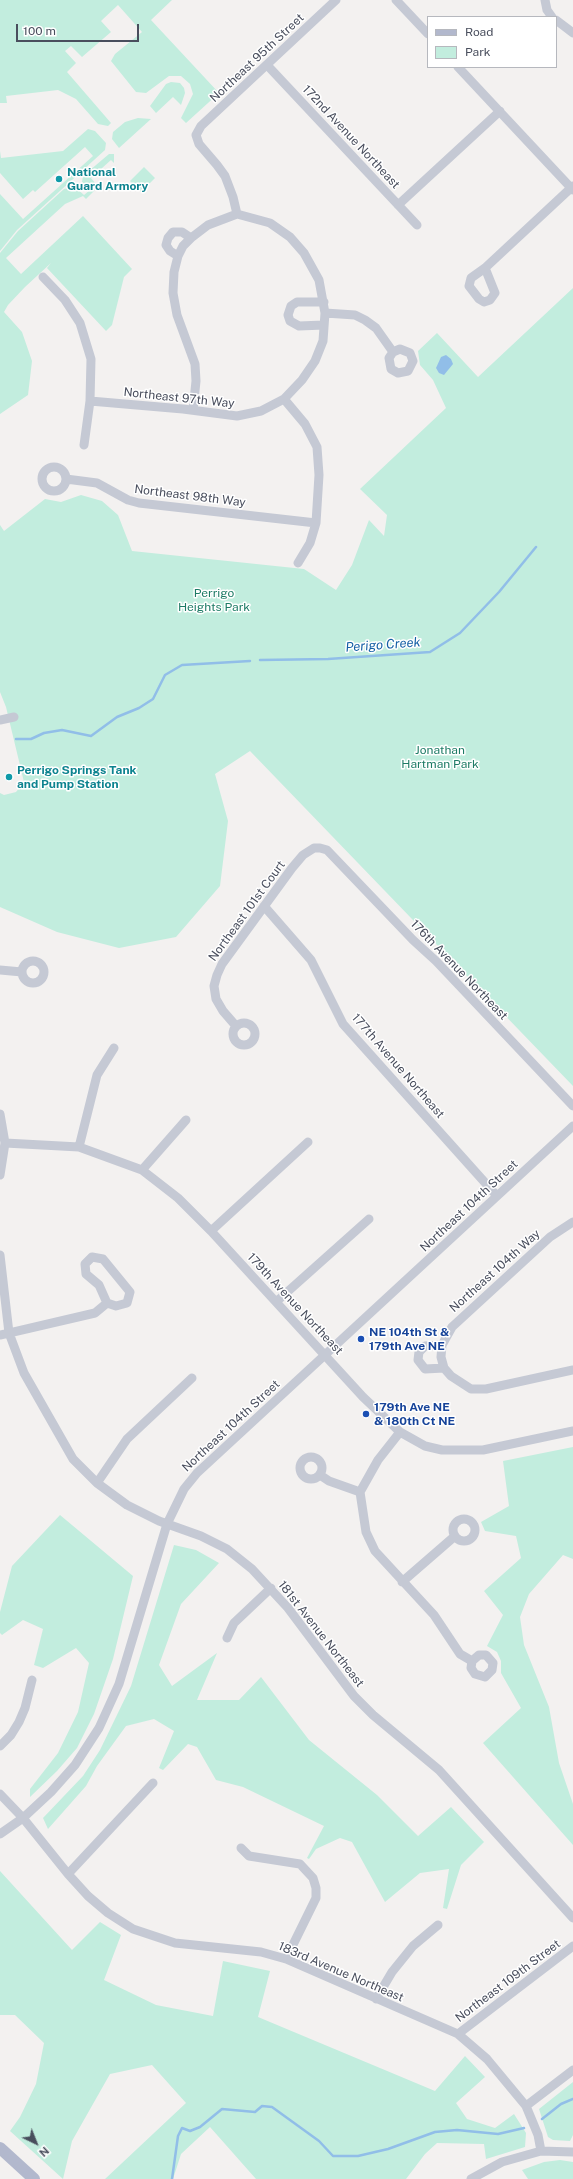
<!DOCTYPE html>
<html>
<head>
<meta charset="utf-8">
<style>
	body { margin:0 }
	#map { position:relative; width:573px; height:2179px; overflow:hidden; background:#f3f1f0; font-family:"Public Sans",sans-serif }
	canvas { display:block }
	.legend { position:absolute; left:427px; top:16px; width:130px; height:52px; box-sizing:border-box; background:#fff; border:1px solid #b6b8be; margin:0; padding:5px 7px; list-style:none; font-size:12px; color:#494e5d }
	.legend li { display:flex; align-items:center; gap:8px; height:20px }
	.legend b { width:20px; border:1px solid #b6b8be }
	.north { position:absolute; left:16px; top:2123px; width:40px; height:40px; -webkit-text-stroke:3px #fff; paint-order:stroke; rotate:137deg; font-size:11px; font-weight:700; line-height:16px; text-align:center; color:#494e5d }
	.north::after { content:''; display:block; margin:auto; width:14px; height:18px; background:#494e5d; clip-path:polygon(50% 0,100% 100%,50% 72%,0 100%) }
	.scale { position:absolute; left:16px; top:24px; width:123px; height:18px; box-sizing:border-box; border:2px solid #494e5d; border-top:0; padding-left:5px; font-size:12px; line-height:14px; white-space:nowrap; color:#494e5d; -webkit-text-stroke:3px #fff; paint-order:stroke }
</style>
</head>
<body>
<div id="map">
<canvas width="573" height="2179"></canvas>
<ul class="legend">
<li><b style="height:5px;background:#b2b8cd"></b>Road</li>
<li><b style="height:11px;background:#c2edde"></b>Park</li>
</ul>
<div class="north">N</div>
<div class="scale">100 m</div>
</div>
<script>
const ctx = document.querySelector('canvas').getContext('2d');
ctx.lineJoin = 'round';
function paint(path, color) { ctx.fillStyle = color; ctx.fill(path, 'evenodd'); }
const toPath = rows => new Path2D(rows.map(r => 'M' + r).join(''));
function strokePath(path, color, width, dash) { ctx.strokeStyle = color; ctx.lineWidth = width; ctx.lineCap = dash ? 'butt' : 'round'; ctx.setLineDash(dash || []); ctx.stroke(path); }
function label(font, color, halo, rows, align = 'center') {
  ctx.font = font + ' "Public Sans",sans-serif'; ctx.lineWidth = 3; ctx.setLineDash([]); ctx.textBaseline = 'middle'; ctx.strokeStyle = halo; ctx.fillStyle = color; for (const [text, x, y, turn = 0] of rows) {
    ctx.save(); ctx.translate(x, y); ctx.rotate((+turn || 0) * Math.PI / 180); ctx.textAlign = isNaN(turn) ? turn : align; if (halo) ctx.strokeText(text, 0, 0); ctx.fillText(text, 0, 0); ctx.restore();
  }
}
paint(toPath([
	[0,0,172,0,151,20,219,93,186,123,181,118,193,94,190,84,181,76,169,76,146,93,136,92,111,61,115,54,142,32,118,5,101,21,111,32,82,57,71,46,65,51,76,63,67,72,111,123,108,126,98,124,76,99,58,90,6,96,7,103,0,103],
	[171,82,180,83,184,88,185,93,181,105,173,97,156,113,150,106,166,84],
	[138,118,151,119,119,148,112,139,113,132,125,122],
	[88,129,95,131,106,143,105,150,17,230,0,251,0,194,23,219,93,156,85,147,35,192,33,190,23,199,0,173,0,151,1,158,63,151],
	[109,154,114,154,114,163,111,160,91,178,96,184,94,191,86,199,83,196,65,204,6,258,21,274,83,216,132,269,124,277,112,325,106,331,47,268,51,263,25,287,8,305,4,312,22,332,32,361,28,395,0,414,0,253,18,231,64,189,75,187,84,195,90,190,82,182,83,176],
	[144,167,155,178,141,192,130,181],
	[573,288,573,1086,250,751,215,774,228,821,220,886,176,937,119,948,57,932,0,907,0,793,4,795,16,792,24,782,6,707,0,692,0,525,4,531,45,499,61,502,81,495,102,501,118,515,132,551,304,569,336,590,352,565,369,520,384,536,387,515,360,489,446,408,433,380,420,365,418,351,437,333,478,377],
	[573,1447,573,1559,563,1555,529,1594,520,1617,524,1645,549,1707,559,1763,573,1804,573,1845,483,1743,521,1708,501,1673,501,1661,497,1652,487,1646,503,1615,484,1591,521,1558,516,1536,485,1531,481,1522,509,1506,503,1461],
	[60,1515,133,1576,113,1659,94,1714,77,1748,57,1771,30,1797,30,1789,58,1753,78,1712,89,1663,76,1648,43,1668,34,1665,43,1629,23,1620,2,1635,0,1633,0,1612,12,1566],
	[174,1545,196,1550,219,1563,181,1604,159,1665,172,1686,217,1653,197,1700,239,1700,261,1677,309,1740,377,1795,418,1836,451,1807,484,1842,461,1865,447,1909,443,1908,449,1869,420,1873,385,1902,352,1842,340,1838,316,1849,309,1859,307,1858,324,1826,243,1787,216,1780,197,1747,188,1744,163,1770,159,1768,174,1731,154,1719,126,1726,97,1766,86,1786,48,1829,43,1818,83,1776,100,1750,131,1686],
	[0,1871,72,1950,100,1922,121,1935,104,1980,156,2005,213,2016,223,1961,270,1971,258,2017,435,2091,465,2056,485,2077,456,2103,467,2119,495,2128,514,2114,526,2133,525,2147,486,2159,484,2144,437,2143,425,2154,406,2179,256,2179,210,2127,181,2154,173,2179,105,2179,186,2103,152,2065,110,2074,72,2141,63,2179,10,2131,20,2117,36,2084,44,2043,15,2015,0,2015],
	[573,2082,573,2135,570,2141,553,2140,548,2137,539,2109],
	[560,2160,573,2162,573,2179,528,2179,522,2170,544,2162]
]), '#c2edde');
paint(toPath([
	[446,355,451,359,453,364,444,375,439,373,436,368,441,357]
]), '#91bee8');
strokePath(toPath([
	[260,660,328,659,430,652,460,633,499,592,536,547],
	[16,739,31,739,44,733,62,730,91,736,117,717,139,708,153,699,165,675,182,665,250,661],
	[542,2119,561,2104,573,2099],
	[172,2179,178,2136,182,2128,190,2131,200,2127,222,2109,255,2112,262,2106,272,2107,319,2141,333,2156,358,2156,388,2149,435,2132,457,2130,498,2134,524,2128]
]), '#91bee8', 2.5);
strokePath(toPath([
	[396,0,428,34],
	[545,0,547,10,552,17],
	[556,20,573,33],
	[267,65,417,225],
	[458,67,573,190],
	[398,205,500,111],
	[237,214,233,197,225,176,217,165,199,144,196,135,201,126,336,0],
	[178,256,170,251,166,245,168,238,173,232,182,232,191,238],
	[485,268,495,293,490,300,484,302,479,299,469,286,471,278,485,268,573,186],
	[43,277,65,300,80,323,91,359,90,401,84,445],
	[324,302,297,302,291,306,288,315,290,321,299,326,324,325],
	[325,313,355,315,365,320,376,328,393,352,389,358,391,369,398,373,408,371,413,361,410,353,400,349,393,352],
	[284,399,305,424,317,447,319,475,316,523,310,543,298,563],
	[90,401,183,409,237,416,261,411,284,399,302,380,315,361,323,341,325,313,319,280,304,253,290,237,270,223,237,214],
	[193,410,196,381,195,364,177,315,173,293,174,272,178,256,183,246,191,238,208,225,237,214],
	'42 479a12 12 0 1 1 24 0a12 12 0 1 1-24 0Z',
	[66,479,97,483,128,500,139,503,316,523],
	[0,720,14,717],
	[264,906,311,960,343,1024,497,1196],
	'22 972a11 11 0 1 1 22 0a11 11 0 1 1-22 0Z',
	[0,970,22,972],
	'233 1034a11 11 0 1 1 22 0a11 11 0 1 1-22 0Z',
	[236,1026,223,1011,216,999,214,986,217,975,222,964,292,868,303,855,314,848,320,848,327,850,413,940,436,961,573,1106],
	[0,1114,5,1143,0,1175],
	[5,1143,79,1147,142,1170,178,1198,211,1231,363,1397,400,1432,425,1446,442,1450,483,1450,573,1431],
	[79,1147,97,1075,114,1048],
	[142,1170,186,1120],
	[573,1222,550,1237,452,1327,442,1345,441,1357,444,1368,451,1376,471,1389,486,1389,573,1370],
	[211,1231,308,1142],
	[0,1255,9,1333,24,1373,73,1459,97,1483,127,1505,159,1521,201,1536,227,1549,252,1569,288,1608,354,1696,373,1715,439,1770,573,1918],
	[92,1257,103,1259,130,1292,127,1303,116,1306,107,1303,99,1285,86,1274,85,1264,92,1257],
	[276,1302,369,1219],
	[0,1335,95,1313,107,1303],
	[442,1345,425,1346,419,1352,418,1360,425,1369,444,1368],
	'300 1468a11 11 0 1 1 22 0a11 11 0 1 1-22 0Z',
	[320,1475,329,1481,360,1492,366,1532,375,1551,434,1615,460,1654,472,1661,471,1668,475,1674,485,1677,492,1670,493,1663,486,1655,479,1655,472,1661],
	[97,1483,127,1439,192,1378],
	[360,1492,378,1460,400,1432],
	'453 1530a11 11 0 1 1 22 0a11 11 0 1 1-22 0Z',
	[402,1582,455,1536],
	[227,1638,234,1623,271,1588],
	[0,1746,11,1735,19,1722,25,1708,32,1680],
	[0,1794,23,1818,68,1874,88,1896,108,1913,133,1929,175,1943,261,1952,286,1959,458,2034,487,2059,526,2106,538,2135,541,2151,573,2152],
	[0,1834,23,1818,51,1792,75,1765,99,1728,119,1684,167,1524,184,1489,197,1473,573,1126],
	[241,1848,249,1856,300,1864,313,1878,316,1888,316,1898,286,1959],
	[68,1874,153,1783],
	[376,1999,392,1972,413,1946,438,1925],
	[458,2034,573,1946],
	[526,2106,573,2070],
	[471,2179,502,2162,541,2151]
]), '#c5c9d4', 9);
strokePath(toPath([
	[0,2148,34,2179]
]), '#b2b8cd', 12);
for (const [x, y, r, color] of [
	[59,179,4,"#0f9aa8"],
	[9,777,4,"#0f9aa8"],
	[361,1339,4,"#1a4fb4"],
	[366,1414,4,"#1a4fb4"]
]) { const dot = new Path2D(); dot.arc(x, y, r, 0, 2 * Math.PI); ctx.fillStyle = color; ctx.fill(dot); strokePath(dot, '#fff', 1.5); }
label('12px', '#494e5d', '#fff', [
	["Northeast 95th Street",257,58,-43],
	["172nd Avenue Northeast",351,137,47],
	["Northeast 97th Way",179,398,6],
	["Northeast 98th Way",190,496,7],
	["Northeast 101st Court",247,911,-54],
	["176th Avenue Northeast",459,970,46],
	["177th Avenue Northeast",398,1066,49],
	["Northeast 104th Street",469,1206,-43],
	["Northeast 104th Way",495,1271,-42],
	["179th Avenue Northeast",295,1304,47],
	["Northeast 104th Street",231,1426,-43],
	["181st Avenue Northeast",321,1634,52],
	["183rd Avenue Northeast",341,1972,23],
	["Northeast 109th Street",508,1981,-37]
]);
label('bold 12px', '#0d838f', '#fff', [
	["National",67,172],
	["Guard Armory",67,186],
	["Perrigo Springs Tank",17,770],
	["and Pump Station",17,784]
], 'left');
label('12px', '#1d7b65', '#fff', [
	["Perrigo",214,593],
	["Heights Park",214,607],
	["Jonathan",440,750],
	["Hartman Park",440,764]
]);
label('bold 12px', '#164399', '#fff', [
	["NE 104th St &",369,1332],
	["179th Ave NE",369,1346],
	["179th Ave NE",374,1407],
	["& 180th Ct NE",374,1421]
], 'left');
label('italic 13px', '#145fa5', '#fff', [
	["Perigo Creek",383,645,-4]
]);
</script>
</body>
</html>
